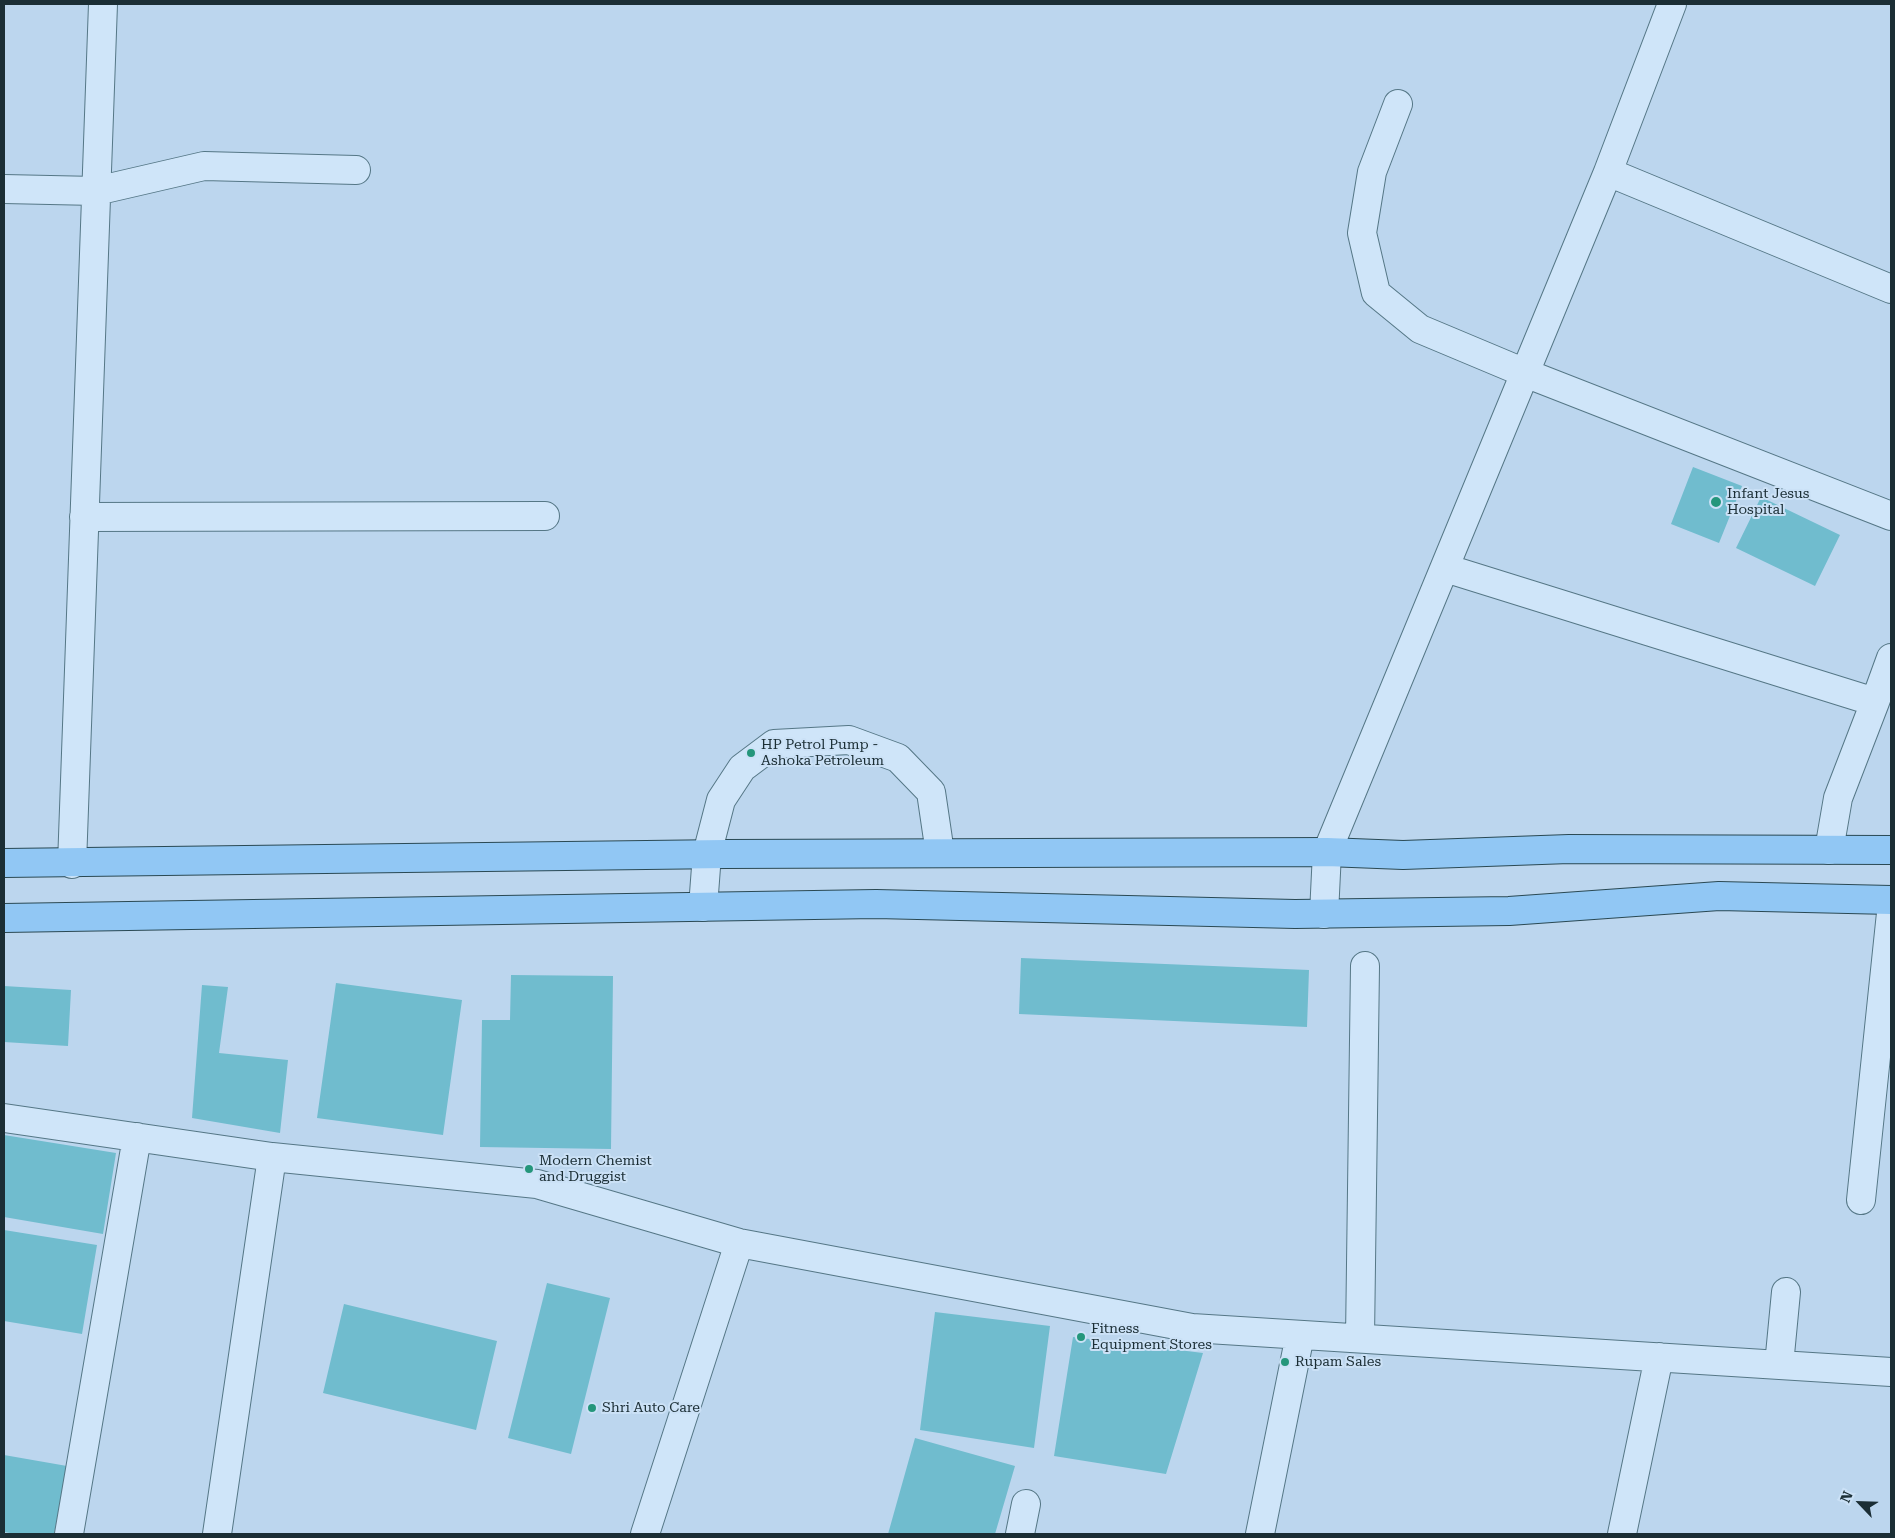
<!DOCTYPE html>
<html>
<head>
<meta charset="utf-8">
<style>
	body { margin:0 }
	#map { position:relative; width:1895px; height:1538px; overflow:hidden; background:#bcd6ee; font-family:"Roboto Serif",serif }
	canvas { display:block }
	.frame { position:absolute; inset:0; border:5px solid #1b2e35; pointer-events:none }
	.north { position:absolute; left:1835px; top:1478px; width:50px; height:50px; -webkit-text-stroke:4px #cbe1f6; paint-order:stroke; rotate:294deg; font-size:14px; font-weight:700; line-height:20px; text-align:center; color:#1b2e35 }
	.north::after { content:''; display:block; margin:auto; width:18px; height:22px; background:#1b2e35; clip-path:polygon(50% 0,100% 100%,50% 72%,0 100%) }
</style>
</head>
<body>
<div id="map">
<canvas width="1895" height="1538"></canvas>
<div class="frame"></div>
<div class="north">N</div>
</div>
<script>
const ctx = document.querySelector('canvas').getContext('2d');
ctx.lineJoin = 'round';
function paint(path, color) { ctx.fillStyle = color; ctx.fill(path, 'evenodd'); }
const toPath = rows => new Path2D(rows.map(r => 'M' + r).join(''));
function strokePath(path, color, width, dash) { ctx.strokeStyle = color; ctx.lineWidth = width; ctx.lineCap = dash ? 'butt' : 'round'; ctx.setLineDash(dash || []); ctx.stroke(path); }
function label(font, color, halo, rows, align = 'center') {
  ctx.font = font + ' "Roboto Serif",serif'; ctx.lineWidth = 4; ctx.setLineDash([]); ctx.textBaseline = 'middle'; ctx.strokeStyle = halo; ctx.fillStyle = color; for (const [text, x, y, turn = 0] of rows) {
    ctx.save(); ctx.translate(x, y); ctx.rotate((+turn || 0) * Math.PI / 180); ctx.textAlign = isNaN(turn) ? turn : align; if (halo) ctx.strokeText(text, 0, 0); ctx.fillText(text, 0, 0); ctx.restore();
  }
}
paint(toPath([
	[1693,467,1742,486,1719,543,1671,524],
	[1761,497,1840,535,1815,586,1736,548],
	[1021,958,1309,970,1307,1027,1019,1014],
	[511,975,613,976,611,1149,480,1147,482,1020,510,1020],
	[336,983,462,1000,443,1135,317,1118],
	[202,985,228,987,219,1053,288,1060,280,1133,192,1118],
	[4,986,71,990,68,1046,4,1042],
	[4,1135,116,1153,103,1234,4,1217],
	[4,1230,97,1245,82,1334,4,1321],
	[547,1283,610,1298,571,1454,508,1438],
	[344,1304,497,1341,476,1430,323,1393],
	[935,1312,1050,1326,1034,1448,920,1430],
	[1073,1337,1203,1353,1166,1474,1054,1456],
	[915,1438,1015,1466,995,1534,888,1534],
	[4,1455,67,1466,54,1534,16,1534,4,1532]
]), '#70bcce');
const minor = toPath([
	[1672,4,1608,172,1891,289],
	[1398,104,1372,172,1362,233,1376,293,1420,329,1525,373,1891,516],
	[4,189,96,191,204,166,356,170],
	[84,517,545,516],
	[1445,568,1875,702,1891,658],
	[1829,850,1838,798,1875,702],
	[72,864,103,4],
	[703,907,707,854,721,800,742,768,774,744,849,740,898,758,931,792,940,853],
	[1324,914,1327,852,1608,172],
	[4,1118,272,1157,537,1184,739,1243,1192,1328,1891,1372],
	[1861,1200,1891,913],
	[1360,1338,1365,966],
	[1779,1365,1786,1292],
	[69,1534,137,1137],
	[217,1534,272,1157],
	[645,1534,739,1243],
	[1020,1534,1026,1504],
	[1260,1534,1300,1335],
	[1622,1534,1659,1357]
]);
const major = toPath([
	[4,863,726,854,1327,852,1403,855,1569,849,1891,850],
	[4,918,876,904,1295,914,1509,911,1719,896,1891,900]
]);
strokePath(minor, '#557786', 30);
strokePath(major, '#2a4953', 30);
strokePath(minor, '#cfe5f9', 28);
strokePath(major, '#91c7f4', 28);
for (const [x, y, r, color] of [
	[1716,502,6,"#24967b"],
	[751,753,5,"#24967b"],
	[529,1169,5,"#24967b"],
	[1081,1337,5,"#24967b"],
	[1285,1362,5,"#24967b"],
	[592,1408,5,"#24967b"]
]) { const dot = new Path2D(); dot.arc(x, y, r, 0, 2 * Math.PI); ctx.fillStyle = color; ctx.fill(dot); strokePath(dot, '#cbe1f6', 2); }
label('14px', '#1b2e35', '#cbe1f6', [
	["Infant Jesus",1727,494],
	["Hospital",1727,510],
	["HP Petrol Pump -",761,745],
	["Ashoka Petroleum",761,761],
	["Modern Chemist",539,1161],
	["and Druggist",539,1177],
	["Fitness",1091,1329],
	["Equipment Stores",1091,1345],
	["Rupam Sales",1295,1362],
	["Shri Auto Care",602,1408]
], 'left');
</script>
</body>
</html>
